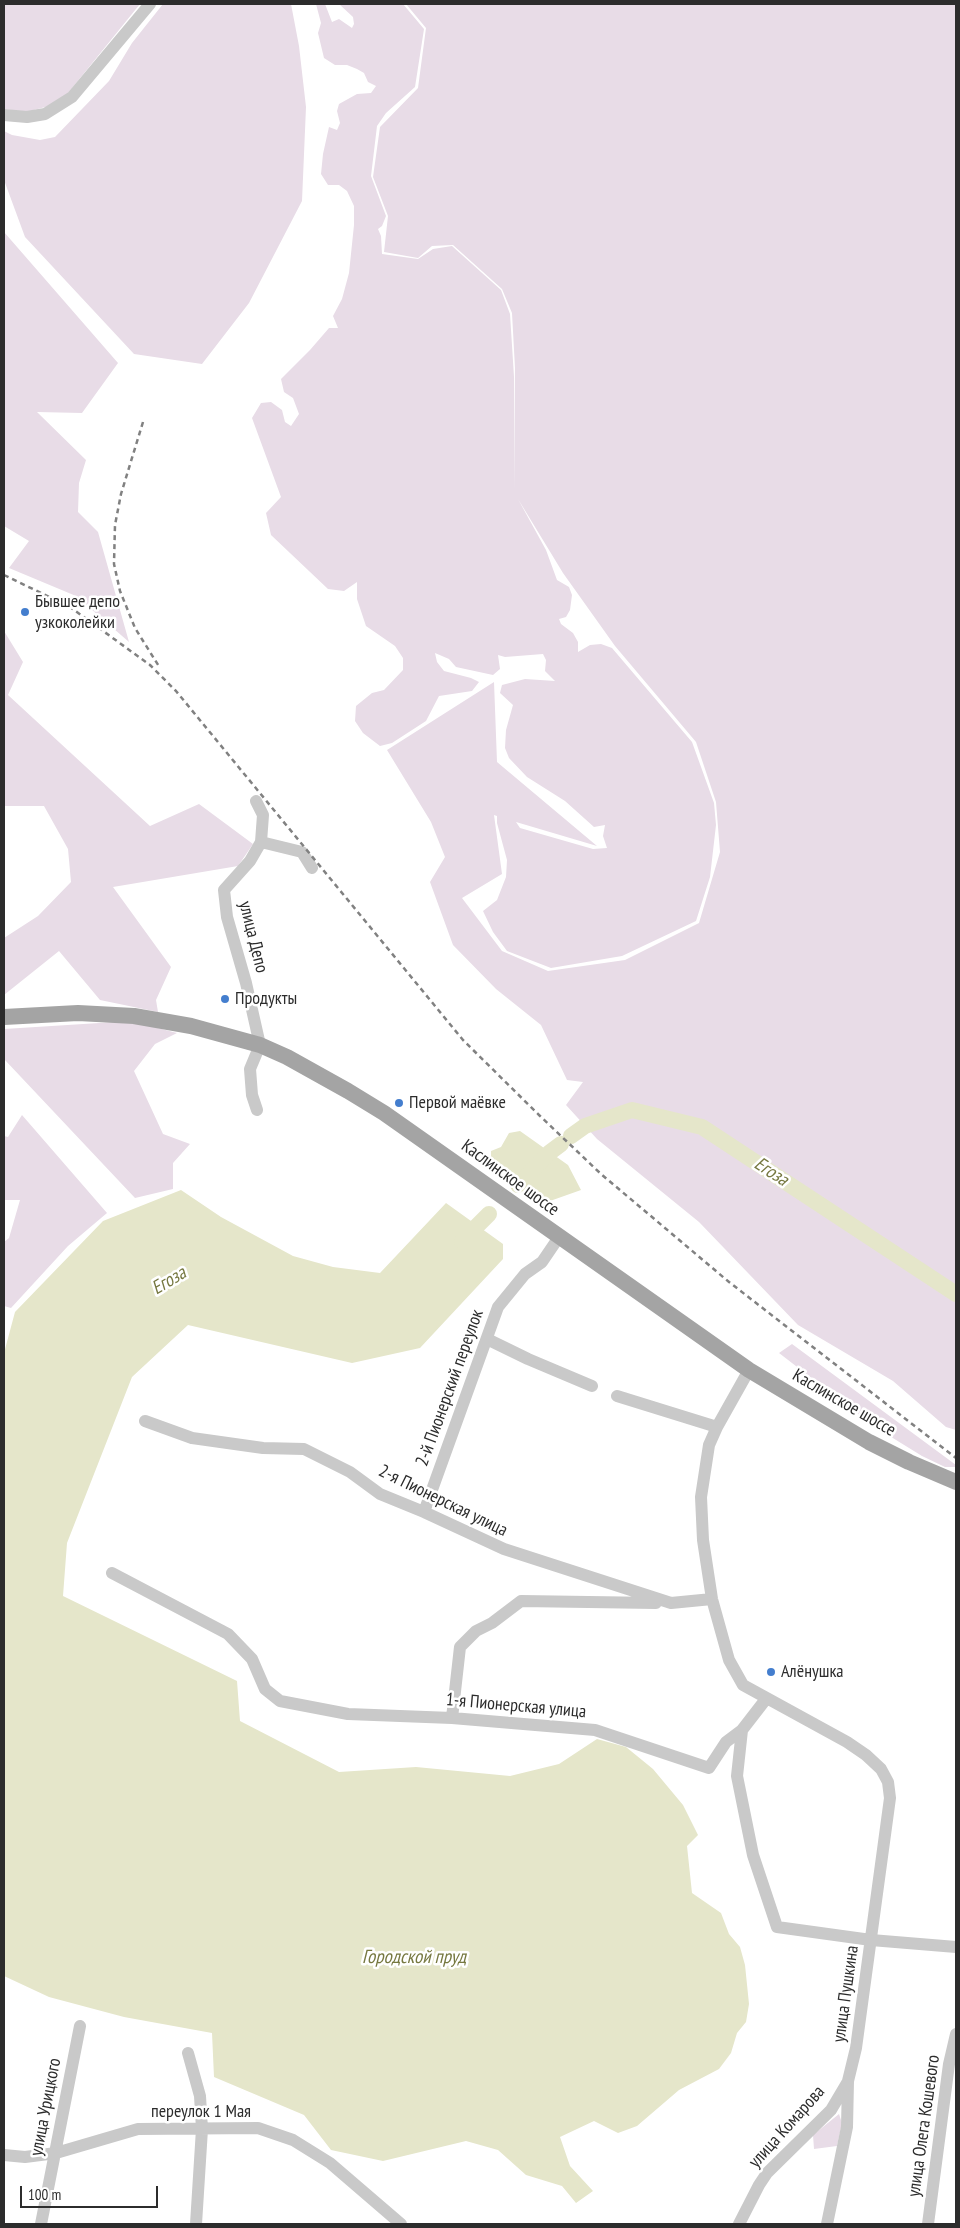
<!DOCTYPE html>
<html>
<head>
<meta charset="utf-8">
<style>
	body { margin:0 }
	#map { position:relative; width:960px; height:2228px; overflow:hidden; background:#fff; font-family:"PT Sans Narrow",sans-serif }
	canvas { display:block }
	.frame { position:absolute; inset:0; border:5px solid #2c2c2c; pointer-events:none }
	.scale { position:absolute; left:20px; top:2186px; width:138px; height:22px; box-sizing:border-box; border:2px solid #2c2c2c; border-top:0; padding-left:6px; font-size:15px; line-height:18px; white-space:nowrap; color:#2c2c2c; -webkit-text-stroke:4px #fff; paint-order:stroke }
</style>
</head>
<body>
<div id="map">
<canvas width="960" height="2228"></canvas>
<div class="frame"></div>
<div class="scale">100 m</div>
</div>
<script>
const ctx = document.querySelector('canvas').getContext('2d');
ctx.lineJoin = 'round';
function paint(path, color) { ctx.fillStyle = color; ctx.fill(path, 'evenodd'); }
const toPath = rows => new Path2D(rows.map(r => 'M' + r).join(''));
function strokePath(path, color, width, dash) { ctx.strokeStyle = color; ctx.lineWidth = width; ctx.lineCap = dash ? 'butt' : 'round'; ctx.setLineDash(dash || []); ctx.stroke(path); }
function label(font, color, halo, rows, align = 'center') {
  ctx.font = font + ' "PT Sans Narrow",sans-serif'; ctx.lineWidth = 5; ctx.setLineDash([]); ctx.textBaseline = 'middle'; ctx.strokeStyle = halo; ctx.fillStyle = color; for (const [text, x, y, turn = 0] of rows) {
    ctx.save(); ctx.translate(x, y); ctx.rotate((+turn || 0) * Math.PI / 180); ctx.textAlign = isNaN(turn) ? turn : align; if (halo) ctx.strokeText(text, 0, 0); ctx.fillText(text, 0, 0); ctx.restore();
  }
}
paint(toPath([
	[4,4,140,4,68,93,53,105,26,112,4,109],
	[163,4,291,4,299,46,306,107,302,201,249,303,202,364,134,354,25,237,4,180,4,131,12,135,40,140,55,137,109,81,132,43],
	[316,4,325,4,332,22,339,19,352,28,354,24,353,17,339,4,403,4,424,29,415,87,386,113,377,126,371,176,386,216,382,226,378,229,381,236,382,254,418,259,433,249,452,246,501,290,510,314,514,377,514,492,515,368,512,313,502,289,453,245,432,246,418,258,384,252,388,216,373,177,380,127,418,88,426,28,406,4,956,4,956,1430,946,1427,893,1381,798,1325,699,1222,597,1139,566,1105,583,1082,567,1080,541,1025,496,989,453,945,430,882,445,857,431,822,387,750,494,682,497,762,597,846,516,822,520,828,593,849,607,848,603,836,605,825,594,827,565,801,527,777,509,758,505,748,506,730,513,705,500,693,502,685,525,679,555,681,545,671,546,660,543,654,505,657,498,655,500,669,493,675,456,667,449,659,435,653,437,662,444,671,471,678,479,682,472,691,439,696,426,721,392,743,380,746,363,733,355,721,356,706,372,693,384,690,403,670,403,658,395,646,366,626,357,599,357,582,344,591,328,589,271,535,266,513,281,497,252,418,261,403,271,402,282,410,285,422,291,426,299,414,293,398,284,392,281,379,310,350,329,328,338,328,333,316,342,299,349,273,354,225,354,206,347,191,339,185,328,185,321,174,323,154,329,127,337,130,340,123,337,111,339,104,357,94,371,93,376,86,368,82,364,73,357,69,347,65,335,65,324,58,318,33,321,23],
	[518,499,563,573,615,646,696,742,716,802,720,852,699,923,625,960,548,971,502,951,462,898,502,874,494,815,497,816,497,823,507,860,506,877,497,900,483,911,493,932,507,951,551,968,622,956,696,921,710,877,716,825,714,803,692,742,612,648,601,644,590,645,578,652,578,642,573,633,561,624,559,619,566,617,570,610,572,595,569,587,557,580,546,550],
	[4,232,118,363,82,413,37,412,86,460,79,483,78,512,98,532,129,642,76,596,9,568,29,541,4,526],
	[4,631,23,662,8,695,150,826,199,804,253,844,238,866,113,887,171,967,156,1000,158,1012,100,1000,59,951,4,995,4,938,38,916,71,882,68,849,44,806,4,806],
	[131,1021,177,1033,155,1044,134,1071,163,1134,190,1144,173,1163,173,1189,135,1198,4,1059,4,1029],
	[22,1115,107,1213,68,1246,11,1308,4,1306,4,1242,9,1238,20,1200,4,1200,4,1136,8,1137],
	[792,1344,956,1465,956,1467,945,1467,922,1456,875,1427,779,1353],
	[839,2114,842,2123,837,2146,814,2149,813,2135]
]), '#e8dce7');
paint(toPath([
	[520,1131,568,1165,581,1190,550,1201,535,1193,491,1158,491,1151,501,1147,509,1133],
	[181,1190,221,1217,293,1256,333,1267,380,1273,446,1203,503,1244,503,1259,420,1348,352,1363,188,1325,132,1377,67,1543,63,1596,237,1681,240,1721,339,1772,416,1767,510,1776,559,1764,597,1739,626,1747,653,1769,683,1805,698,1835,687,1846,692,1893,721,1913,729,1934,740,1947,745,1965,749,2004,746,2022,737,2033,731,2053,719,2069,679,2090,637,2126,618,2133,594,2121,560,2137,570,2166,593,2191,576,2203,562,2186,526,2175,498,2150,466,2141,383,2161,331,2150,304,2115,214,2077,212,2033,124,2017,49,1997,4,1976,4,1353,15,1312,103,1221]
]), '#e5e6ca');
strokePath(toPath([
	[571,1136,585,1126,632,1110,702,1127,956,1294],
	[518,1185,549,1153,561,1144],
	[462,1241,489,1214]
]), '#e5e6ca', 16);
strokePath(toPath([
	[4,115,27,117,45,114,72,97,150,4],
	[256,801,263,815,261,842],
	[257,1110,252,1095,250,1069,260,1045,246,983,227,917,224,890,250,861,261,842,302,852,312,868],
	[487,1339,528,1359,592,1386],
	[749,1370,717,1427,709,1445,701,1497,703,1540,712,1599,729,1660,743,1685,847,1742,866,1755,881,1769,888,1782,890,1798,856,2048,848,2081,847,2127,827,2224],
	[617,1396,717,1427],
	[145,1421,192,1438,263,1448,304,1449,350,1472,380,1494,424,1512,504,1549,671,1603,712,1599],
	[424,1512,498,1307,525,1274,542,1262,559,1237],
	[112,1573,228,1634,252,1659,265,1689,280,1701,348,1714,452,1718,595,1730,709,1768,726,1742,742,1730,737,1776,753,1855,777,1927,871,1940,956,1947],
	[452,1718,460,1647,476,1631,492,1623,521,1601,656,1603],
	[742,1730,766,1699],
	[188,2053,200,2096,202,2129,196,2224],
	[4,2155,25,2157,56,2153,138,2129,258,2128,293,2140,330,2163,401,2224],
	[41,2224,80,2026],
	[739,2224,759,2185,767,2173,831,2110,847,2083],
	[928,2224,949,2064,956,2034]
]), '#c9c9c9', 12);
strokePath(toPath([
	[4,1017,78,1013,134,1016,191,1026,260,1045,287,1057,348,1091,384,1113,749,1370,869,1442,909,1462,956,1482]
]), '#a4a4a4', 16);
strokePath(toPath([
	[143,422,121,494,115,525,114,564,120,591,135,628,160,668],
	[4,575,70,607,150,665,176,691,463,1040,540,1116,601,1174,729,1282,956,1458]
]), '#818181', 2.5, [5, 4]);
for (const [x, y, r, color] of [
	[25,612,5,"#447ece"],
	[225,999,5,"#447ece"],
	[399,1103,5,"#447ece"],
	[771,1672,5,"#447ece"]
]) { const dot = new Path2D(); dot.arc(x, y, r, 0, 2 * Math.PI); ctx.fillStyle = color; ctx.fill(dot); strokePath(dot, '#fff', 2); }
label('18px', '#2c2c2c', '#fff', [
	["Бывшее депо",35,602],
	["узкоколейки",35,623],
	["Продукты",235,999],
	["Первой маёвке",409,1103],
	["Алёнушка",781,1672]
], 'left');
label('18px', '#2c2c2c', '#fff', [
	["улица Депо",253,937,76],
	["Каслинское шоссе",510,1178,36],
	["2-й Пионерский переулок",450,1388,-70],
	["Каслинское шоссе",844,1403,30],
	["2-я Пионерская улица",443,1501,26],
	["1-я Пионерская улица",516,1706,5],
	["улица Пушкина",846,1994,-82],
	["улица Урицкого",46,2107,-79],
	["переулок 1 Мая",201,2112],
	["улица Олега Кошевого",924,2126,-82],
	["улица Комарова",787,2127,-48]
]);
label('italic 19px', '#767840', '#fff', [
	["Егоза",771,1172,33],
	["Егоза",169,1281,-31],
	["Городской пруд",414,1958]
]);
</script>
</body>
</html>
